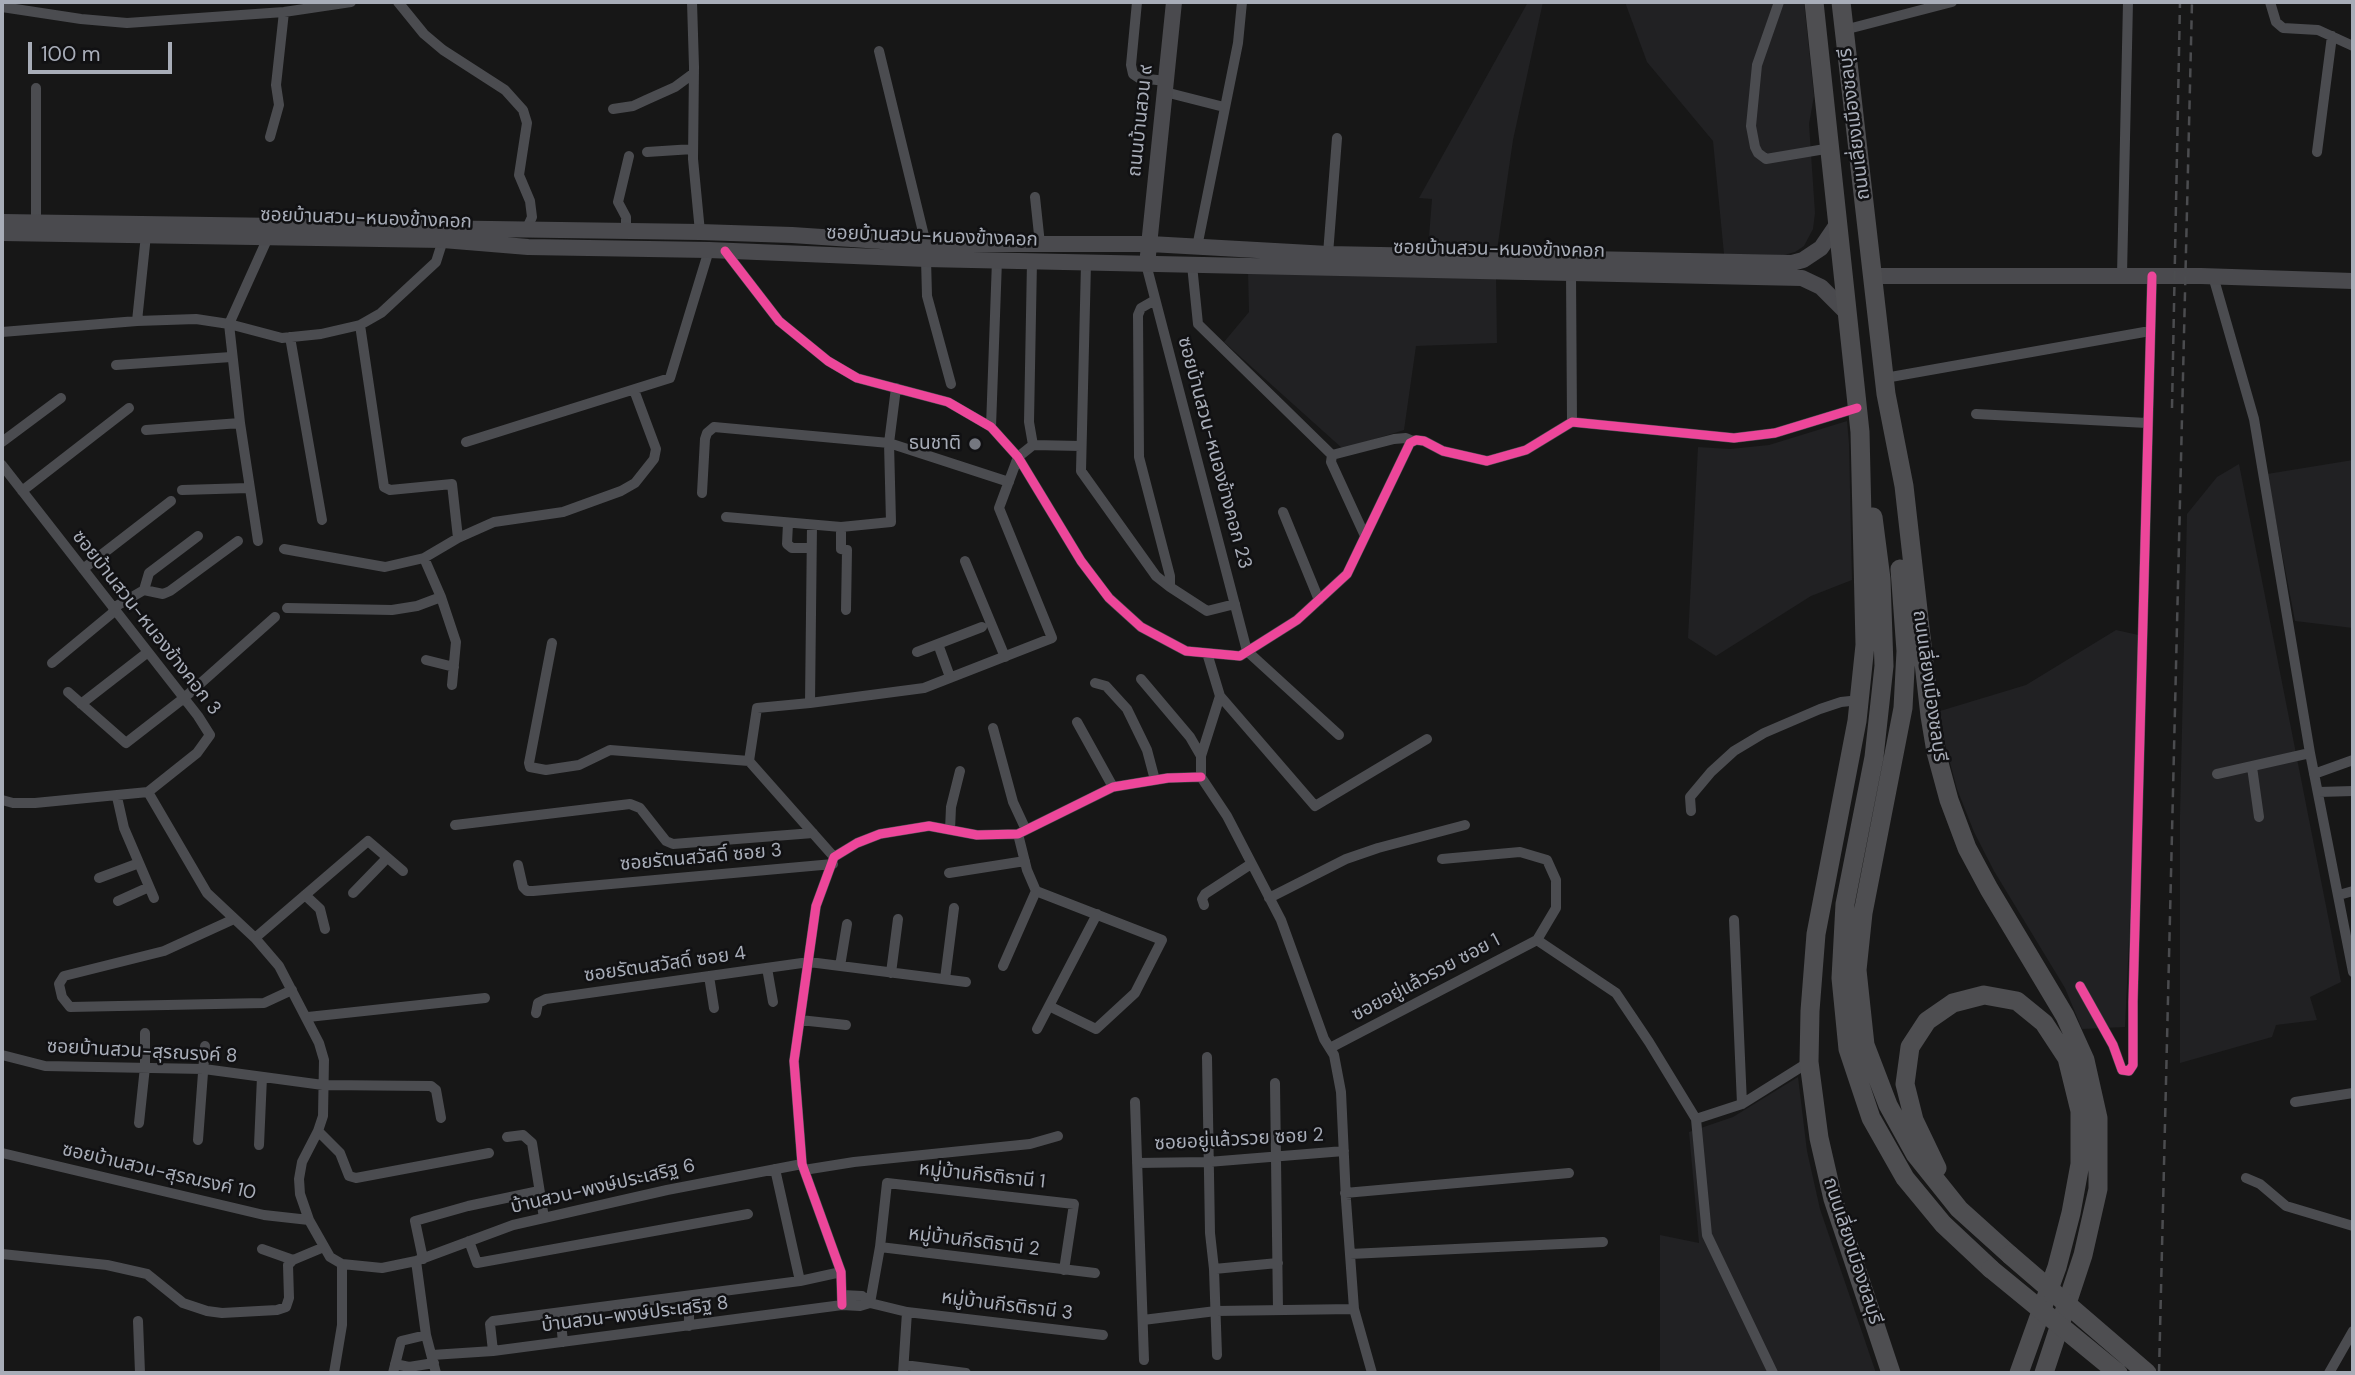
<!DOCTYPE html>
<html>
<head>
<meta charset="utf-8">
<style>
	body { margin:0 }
	#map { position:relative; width:2355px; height:1375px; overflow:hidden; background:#171717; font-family:"DM Sans",sans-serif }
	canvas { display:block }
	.frame { position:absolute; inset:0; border:4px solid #a8adb8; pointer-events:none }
	.scale { position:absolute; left:28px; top:42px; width:144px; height:32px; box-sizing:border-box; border:4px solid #a8adb8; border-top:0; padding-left:9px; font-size:21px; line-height:24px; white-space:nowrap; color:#a8adb8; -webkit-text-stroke:5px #111113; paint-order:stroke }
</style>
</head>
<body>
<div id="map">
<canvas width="2355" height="1375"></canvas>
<div class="frame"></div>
<div class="scale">100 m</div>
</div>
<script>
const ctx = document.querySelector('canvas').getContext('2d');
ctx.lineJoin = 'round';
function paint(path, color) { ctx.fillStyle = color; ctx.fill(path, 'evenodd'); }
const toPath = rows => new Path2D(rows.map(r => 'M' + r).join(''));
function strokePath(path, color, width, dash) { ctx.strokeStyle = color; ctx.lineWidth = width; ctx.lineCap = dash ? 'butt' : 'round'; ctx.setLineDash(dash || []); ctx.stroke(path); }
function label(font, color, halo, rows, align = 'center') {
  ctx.font = font + ' "DM Sans","Noto Sans Thai",sans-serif'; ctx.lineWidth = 5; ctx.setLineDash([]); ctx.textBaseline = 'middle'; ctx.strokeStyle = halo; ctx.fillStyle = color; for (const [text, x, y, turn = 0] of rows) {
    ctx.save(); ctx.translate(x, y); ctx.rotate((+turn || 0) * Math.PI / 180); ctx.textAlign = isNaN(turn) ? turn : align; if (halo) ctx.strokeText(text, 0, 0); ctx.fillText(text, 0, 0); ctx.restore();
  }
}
paint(toPath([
	[1528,2,1543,2,1513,140,1497,250,1428,249,1432,199,1419,198],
	[1625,2,1804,2,1814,96,1809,124,1815,213,1813,229,1804,246,1795,252,1784,255,1724,254,1713,141,1647,62],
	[1248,271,1496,276,1497,343,1416,346,1404,430,1343,449,1224,342,1249,312],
	[1847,421,1849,444,1852,580,1811,596,1716,656,1688,638,1698,447,1730,449,1769,445],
	[2353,460,2353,628,2295,621,2267,474],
	[2239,464,2341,982,2310,997,2317,1020,2276,1025,2272,1037,2180,1063,2180,815,2187,514,2217,477],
	[2116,630,2143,636,2125,1027,2082,1029,2065,988,1994,871,1974,832,1957,789,1945,744,1940,711,2026,685],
	[1798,1077,1807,1151,1820,1209,1876,1373,1660,1373,1660,1235,1699,1243,1689,1132,1733,1117]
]), '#212123');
strokePath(toPath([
	[398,2,424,34,443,50,505,90,523,110,527,123,519,175,530,201,532,217,527,228],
	[692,2,694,67,693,159,700,232],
	[1137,2,1131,65,1133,74,1139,78,1166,81],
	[1779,2,1757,65,1751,126,1755,147,1758,153,1766,159,1831,148],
	[2270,2,2276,22,2283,28,2318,30,2353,46],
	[2,7,81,19,127,23,284,12,351,2],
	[1844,30,1952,2],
	[879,51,926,244],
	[36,88,36,223],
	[1165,92,1224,107],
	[613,109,633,106,646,100,675,87,694,73],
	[270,137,279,105,276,85,284,12],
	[647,152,693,149],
	[2317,152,2332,36],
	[1035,197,1040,244],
	[626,231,626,217,618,202,629,156],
	[1197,247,1238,43,1242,2],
	[725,251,779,321,828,361,857,378,948,402,991,427,1018,457,1081,561,1109,598,1141,627,1186,651,1240,656,1297,620,1309,609,1347,574,1410,443,1416,440,1424,441,1443,451,1487,461,1526,450,1572,422,1734,438,1775,433,1857,408],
	[1328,254,1337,138],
	[926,259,927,296,951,384],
	[1086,263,1081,471,1156,576,1170,587],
	[1146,264,1247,651],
	[1192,265,1198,324,1332,455],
	[1571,273,1572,422],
	[2122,275,2128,2],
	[2213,276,2254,419,2310,753,2353,972],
	[1155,300,1141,308,1138,315,1139,457,1170,576,1170,587,1207,611,1235,604],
	[137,321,146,235],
	[2,332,137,321,196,319,229,324,282,338,321,334,360,325,381,313,436,262,443,240],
	[290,337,322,520],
	[116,365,231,357],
	[1885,378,2150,331],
	[1976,414,2147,423],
	[991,427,997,260],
	[146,430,240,423],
	[2,442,61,398],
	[466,442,670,378,709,250],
	[1033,445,1081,446],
	[1332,455,1331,462,1365,536],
	[1332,455,1394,439,1406,438,1413,441],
	[2,465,198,716,210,735,197,753,148,792],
	[182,490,249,488],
	[22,491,129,408],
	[702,493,705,439,707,433,714,427,889,443,1009,482],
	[1283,512,1319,600],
	[726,517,841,527,891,522,889,443,896,388],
	[788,523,787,544,792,548,811,548],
	[841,527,841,549,847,550,846,610],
	[458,538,494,522,563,512,621,491,635,483,654,459,656,449,634,390],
	[258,541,240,423,229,324,270,233],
	[284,549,385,567,424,558,458,538,452,484,390,490,384,487,360,325],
	[424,558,441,597,456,642,452,685],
	[965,561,1005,657],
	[83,569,171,501],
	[144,590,149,573,198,536],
	[113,608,144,590,163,594,170,591,238,541],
	[287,608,392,610,417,606,441,597],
	[552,643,529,763,530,767,546,770,579,765,610,750,749,761],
	[938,644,950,677],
	[1247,651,1339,735],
	[917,652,982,627],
	[1207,653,1220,696,1201,756,1201,777,1227,816,1281,920,1324,1039,1334,1055,1341,1092,1346,1200,1354,1309,1372,1373],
	[426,660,454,667],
	[52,663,116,610],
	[1141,679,1190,737,1201,756],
	[1095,683,1106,686,1127,709,1147,750,1155,780],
	[68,692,126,743,184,698,275,617],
	[1220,696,1315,806,1427,739],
	[810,703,812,525],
	[81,704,148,652],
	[1077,722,1113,787],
	[993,728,1013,802,1026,830],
	[2252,767,2259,817],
	[2217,774,2310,753],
	[2314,774,2353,760],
	[148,792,207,893,255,938,279,966,319,1043,324,1060,323,1116,318,1131,302,1162,299,1179,300,1194,309,1220,330,1257,342,1264,382,1268,416,1261,426,1335,436,1373],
	[2319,792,2353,791],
	[117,797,124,828,154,898],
	[2,800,13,803,35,803,148,792],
	[1691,811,1690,797,1711,772,1734,751,1764,733,1820,709,1841,702,1860,700],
	[455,825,630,804,640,808,666,841,673,844,813,833],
	[950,830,951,807,960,771],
	[1018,834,1027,870,1036,891,1162,940,1135,993,1096,1029,1049,1006],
	[834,857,749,761,757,708,810,703,924,688,1052,638,999,508,1018,457,1033,445,1029,422,1032,261],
	[1442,859,1520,852,1547,860,1556,880,1556,908,1537,940],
	[518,865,523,887,527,891,533,891,833,864],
	[949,873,1025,861],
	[99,878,139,863],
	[353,893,387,858],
	[305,895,320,909,325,929],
	[2339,895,2353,891],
	[1269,898,1346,859,1378,848,1465,825],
	[118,901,149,887],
	[1204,905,1202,899,1205,894,1251,864],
	[234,919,164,951,64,976,59,984,62,997,70,1007,264,1003,292,990],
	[1734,920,1742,1104],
	[255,938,368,841,403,871],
	[1537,940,1616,993,1649,1042,1696,1119,1707,1235,1773,1373],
	[840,966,847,924],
	[1003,966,1036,891],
	[767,968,773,1002],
	[891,973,898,919],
	[709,976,714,1008],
	[945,979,954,908],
	[2080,986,2113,1045,2122,1070,2129,1071,2133,1065,2133,1002,2152,276],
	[536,1013,538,1003,546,999,809,962,966,982],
	[308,1017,485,998],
	[800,1020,846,1025],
	[1037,1029,1097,914],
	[1330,1048,1537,940],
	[2,1055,45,1066,204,1069,323,1085,431,1086,436,1090,441,1118],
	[1207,1057,1210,1233,1214,1269,1217,1355],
	[1275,1083,1278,1310],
	[1135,1102,1144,1360],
	[2295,1102,2353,1093],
	[1696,1119,1742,1104,1809,1062],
	[139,1123,145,1067,145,1033],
	[318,1131,340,1153,349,1176,356,1178,489,1153],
	[507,1137,523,1135,532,1143,544,1218],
	[198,1140,205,1046],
	[259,1145,262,1077],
	[2,1153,264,1215,309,1220],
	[1137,1163,1208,1162,1344,1151],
	[775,1169,800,1281,841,1272],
	[804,1170,854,1162,1030,1144,1058,1136],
	[2246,1178,2260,1184,2286,1206,2353,1226],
	[1345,1193,1569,1173],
	[469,1241,477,1263,748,1214],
	[880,1247,1095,1273],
	[262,1249,293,1260],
	[2,1254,107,1265,147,1274,183,1303,207,1311,222,1313,277,1310,286,1307,289,1298,288,1265,293,1260,324,1247],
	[1350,1254,1603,1242],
	[423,1259,415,1221,468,1206,539,1191],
	[416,1261,513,1225,667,1190,802,1164],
	[1214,1269,1278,1263],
	[842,1295,862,1296,870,1303],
	[870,1303,880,1247,887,1183,1074,1204,1064,1270],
	[842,1305,841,1272,802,1164,794,1061,816,906,834,857,857,843,880,834,929,826,977,835,1018,834,1113,787,1168,778,1201,777],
	[560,1313,563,1342],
	[1143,1320,1216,1311,1354,1309],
	[138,1321,140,1373],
	[689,1326,689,1296],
	[493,1351,490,1324,493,1321,800,1281],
	[432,1355,493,1351,842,1305,860,1306,870,1303,907,1312,1103,1335],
	[395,1364,409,1367,434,1363],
	[904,1365,966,1373],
	[334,1373,342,1325,342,1264],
	[393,1373,401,1341,426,1335],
	[903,1373,907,1312],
	[2329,1373,2353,1331]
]), '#4b4c50', 10);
strokePath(toPath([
	[2,222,700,232,792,235,926,244,1150,244,1328,254,1792,263,1803,260,1821,248,1838,223],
	[2,233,443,240,528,247,709,250,926,259,1802,278,1821,287,1848,314],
	[1148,255,1174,2],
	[1873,276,2201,276,2353,281]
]), '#4a4a4e', 16);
strokePath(toPath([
	[1814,2,1860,432,1865,645,1857,721,1816,934,1810,1011,1809,1062,1819,1138,1833,1199,1891,1373],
	[1841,2,1886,394,1904,486,1930,716,1936,752,1949,800,1967,848,1989,889,2065,1016,2085,1060,2098,1118,2098,1189,2083,1255,2044,1373],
	[1873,517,1881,579,1884,666,1874,757,1845,904,1841,978,1848,1049,1871,1118,1905,1178,1943,1224,1991,1269],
	[1900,569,1906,651,1903,708,1863,913,1857,970,1865,1045,1888,1105,1915,1154,1959,1209,2010,1255],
	[1937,1168,1914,1120,1905,1084,1910,1047,1927,1021,1953,1003,1984,995,2017,1001,2044,1023,2067,1058,2080,1111,2080,1164,2071,1213,2057,1267,2019,1373]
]), '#4e4e51', 19);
strokePath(toPath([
	[2172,408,2180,2],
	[2159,1373,2192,2]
]), '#4b4c4f', 2.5, [9, 7]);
strokePath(toPath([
	[2010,1255,2147,1373],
	[1991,1269,2118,1373]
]), '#4e4e51', 19);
strokePath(toPath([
	[725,251,779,321,828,361,857,378,948,402,991,427,1018,457,1081,561,1109,598,1141,627,1186,651,1240,656,1297,620,1309,609,1347,574,1410,443,1416,440,1424,441,1443,451,1487,461,1526,450,1572,422,1734,438,1775,433,1857,408],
	[2080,986,2113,1045,2122,1070,2129,1071,2133,1065,2133,1002,2152,276],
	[842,1305,841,1272,802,1164,794,1061,816,906,834,857,857,843,880,834,929,826,977,835,1018,834,1113,787,1168,778,1201,777]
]), '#ed469a', 9);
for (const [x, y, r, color] of [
	[975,444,7,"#757880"]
]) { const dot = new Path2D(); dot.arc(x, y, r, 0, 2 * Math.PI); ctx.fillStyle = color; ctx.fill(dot); strokePath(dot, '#111113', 2.5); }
label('19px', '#a8adb8', '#111113', [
	["ถนนบ้านสวน ๙",1141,121,-84],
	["ถนนเลี่ยงเมืองชลบุรี",1855,124,-97],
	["ซอยบ้านสวน-หนองข้างคอก",366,219,2],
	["ซอยบ้านสวน-หนองข้างคอก",932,237,2],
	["ซอยบ้านสวน-หนองข้างคอก",1499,250,1],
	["ซอยบ้านสวน-หนองข้างคอก 23",1214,453,75],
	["ซอยบ้านสวน-หนองข้างคอก 3",146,623,52],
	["ถนนเลี่ยงเมืองชลบุรี",1929,686,82],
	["ซอยรัตนสวัสดิ์ ซอย 3",701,858,-5],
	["ซอยรัตนสวัสดิ์ ซอย 4",665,965,-8],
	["ซอยอยู่แล้วรวย ซอย 1",1426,978,-28],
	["ซอยบ้านสวน-สุรณรงค์ 8",142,1052,3],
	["ซอยอยู่แล้วรวย ซอย 2",1239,1140,-3],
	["ซอยบ้านสวน-สุรณรงค์ 10",159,1172,13],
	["หมู่บ้านกีรติธานี 1",982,1176,6],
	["บ้านสวน-พงษ์ประเสริฐ 6",603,1187,-13],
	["หมู่บ้านกีรติธานี 2",974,1242,7],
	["ถนนเลี่ยงเมืองชลบุรี",1852,1251,72],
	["หมู่บ้านกีรติธานี 3",1007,1306,7],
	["บ้านสวน-พงษ์ประเสริฐ 8",635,1315,-7]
]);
label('19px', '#a8adb8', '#111113', [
	["ธนชาติ",961,444]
], 'right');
</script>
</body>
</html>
